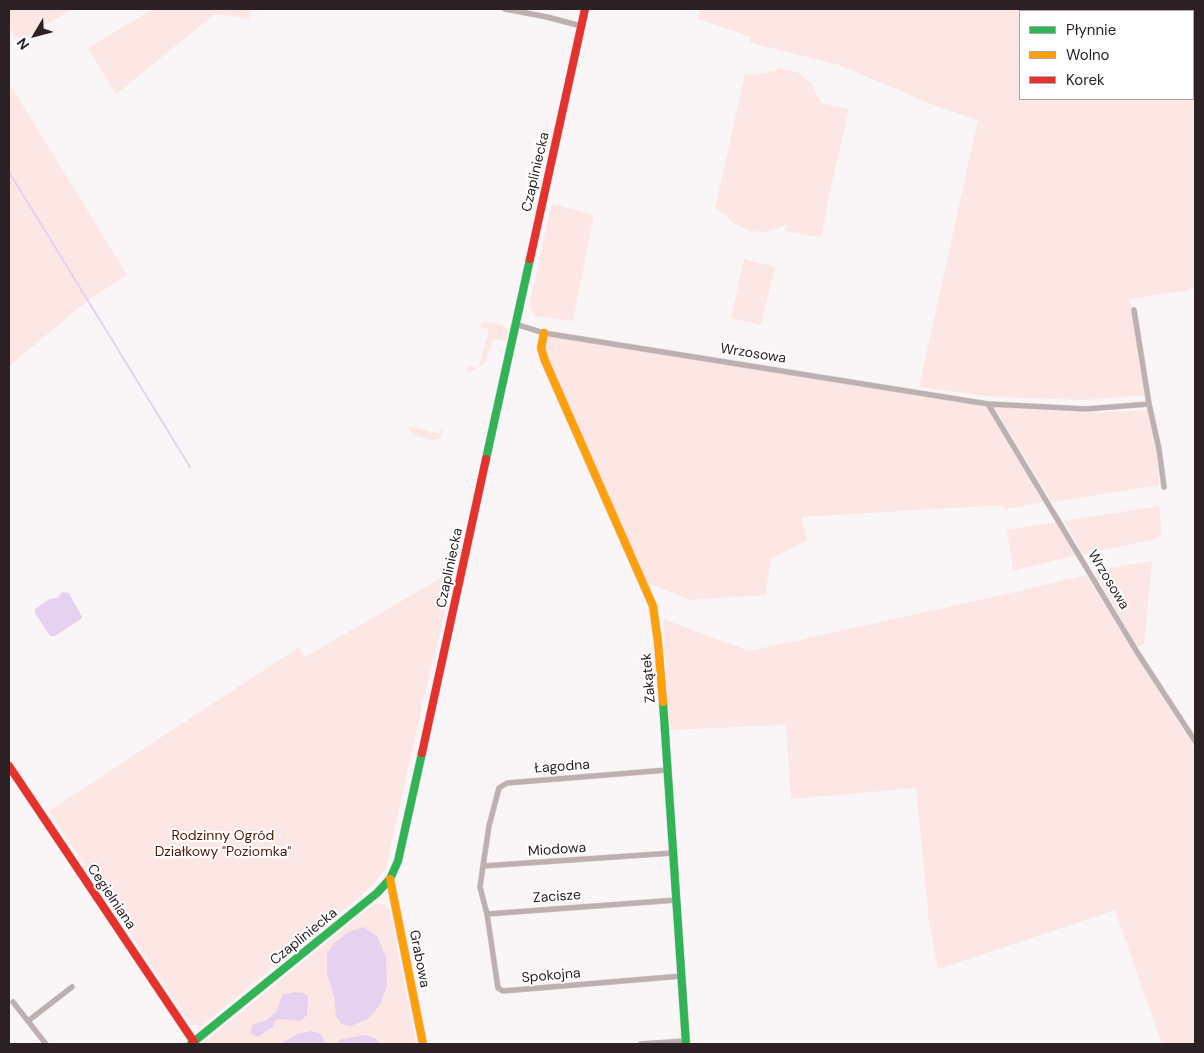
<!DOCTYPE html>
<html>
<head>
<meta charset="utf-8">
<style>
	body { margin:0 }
	#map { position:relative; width:1204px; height:1053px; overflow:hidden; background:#faf5f7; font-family:"DM Sans",sans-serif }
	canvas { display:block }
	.frame { position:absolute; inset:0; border:10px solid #2c2226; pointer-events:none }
	.legend { position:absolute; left:1019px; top:10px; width:175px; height:90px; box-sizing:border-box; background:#fff; border:1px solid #aba7a8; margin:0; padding:6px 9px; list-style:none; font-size:15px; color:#2c2226 }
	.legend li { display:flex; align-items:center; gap:10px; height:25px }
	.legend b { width:25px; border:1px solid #aba7a8 }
	.north { position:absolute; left:10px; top:10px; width:50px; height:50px; -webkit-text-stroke:4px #fff; paint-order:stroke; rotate:233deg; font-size:14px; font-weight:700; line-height:20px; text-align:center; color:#2c2226 }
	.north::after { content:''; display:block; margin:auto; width:18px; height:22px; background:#2c2226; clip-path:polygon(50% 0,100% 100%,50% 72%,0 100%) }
</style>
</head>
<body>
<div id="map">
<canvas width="1204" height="1053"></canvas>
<div class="frame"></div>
<ul class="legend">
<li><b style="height:6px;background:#30b455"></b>Płynnie</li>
<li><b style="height:6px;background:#ff9f0a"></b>Wolno</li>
<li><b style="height:6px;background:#e5322d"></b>Korek</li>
</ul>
<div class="north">N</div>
</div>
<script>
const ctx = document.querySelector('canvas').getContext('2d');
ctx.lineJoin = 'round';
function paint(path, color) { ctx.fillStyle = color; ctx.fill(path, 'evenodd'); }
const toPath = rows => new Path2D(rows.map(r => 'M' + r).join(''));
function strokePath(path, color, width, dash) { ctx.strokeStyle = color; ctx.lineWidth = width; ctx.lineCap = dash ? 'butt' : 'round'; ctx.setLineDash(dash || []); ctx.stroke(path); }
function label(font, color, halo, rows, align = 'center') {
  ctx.font = font + ' "DM Sans",sans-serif'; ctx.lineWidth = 4; ctx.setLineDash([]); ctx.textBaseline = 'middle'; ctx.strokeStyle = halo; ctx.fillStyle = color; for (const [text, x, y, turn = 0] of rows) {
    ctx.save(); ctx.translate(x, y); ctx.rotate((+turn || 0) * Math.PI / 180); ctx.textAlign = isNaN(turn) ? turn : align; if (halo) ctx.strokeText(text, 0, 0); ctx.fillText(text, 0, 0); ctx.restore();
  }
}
paint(toPath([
	[9,9,72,9,23,39,15,37,9,28],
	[153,9,251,9,249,19,215,14,116,94,88,48],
	[700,9,1195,9,1195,287,1189,290,1130,299,1141,364,1148,395,1085,400,992,397,919,387,978,120,934,105,839,65,751,43,749,46,751,37,698,19],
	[1020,11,1193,11,1193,99,1020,99],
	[779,68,797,72,811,83,821,103,849,109,832,182,821,237,785,231,786,225,764,232,749,231,733,223,725,214,715,209,745,74,752,75,778,70],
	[9,83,127,275,87,301,9,366],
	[554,204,594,215,573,321,535,316,529,307,551,206],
	[744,259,775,267,761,325,731,318],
	[483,321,501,325,506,328,508,333,506,341,497,339,492,341,484,364,482,365,472,371,467,372,468,365,478,368,479,366,489,329,480,327],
	[548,336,986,406,1043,502,1004,510,1003,505,801,517,807,540,771,559,765,595,691,600,648,583,547,362,545,348],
	[994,407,1087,413,1149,410,1156,446,1159,485,1052,502],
	[408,426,440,434,442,428,443,432,439,439,430,440,413,435],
	[1159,506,1162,534,1152,540,1083,554,1064,521],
	[1056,522,1077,555,1013,571,1007,530],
	[1152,561,1144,644,1137,647,1094,571],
	[455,570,421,710,386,868,376,881,364,893,335,917,316,927,295,944,285,957,201,1026,191,1025,49,811,299,647,305,657],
	[1086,575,1195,749,1195,1044,1162,1044,1115,910,938,969,929,922,916,788,791,799,786,725,669,730,663,619,749,651,1002,595],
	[374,904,385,904,389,908,416,1044,202,1044]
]), '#fce7e4');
paint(toPath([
	[62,592,69,593,82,617,81,619,64,630,55,636,50,636,35,613,35,609,50,599,58,598],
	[363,927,377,936,386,957,387,985,380,1005,368,1019,350,1026,341,1024,336,1016,334,996,327,974,327,954,334,943,349,932],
	[295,992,304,993,308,996,307,1015,300,1021,280,1019,275,1020,273,1027,268,1030,258,1037,251,1034,252,1025,267,1020,276,1012,283,994],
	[311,1031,321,1034,325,1042,323,1044,281,1044,297,1034],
	[366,1035,377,1039,379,1044,339,1044,338,1040]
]), '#e6d1f1');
strokePath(toPath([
	[9,172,190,467]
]), '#e6d1f1', 2);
const street = toPath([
	[505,9,547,17,581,26],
	[1134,310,1149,404,1159,449,1164,487],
	[515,324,544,333,988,404,1086,409,1149,404],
	[988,404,1137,652,1195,741],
	[667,770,507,783,499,788,489,826,483,866,673,853],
	[483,866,480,887,487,914,677,900],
	[487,914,498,988,503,991,682,976],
	[13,1002,46,1044],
	[28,1021,72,987],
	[641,1044,685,1041]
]);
const fast = toPath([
	[486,459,530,259],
	[663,702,686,1044],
	[191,1044,377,893,390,879,398,861,422,753]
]);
const slow = toPath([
	[544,333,541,348,545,361,653,606,658,642,663,702],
	[390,879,423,1044]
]);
const jam = toPath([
	[530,259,585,9],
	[422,753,486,459],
	[9,766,194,1042]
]);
strokePath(street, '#d4d0d1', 6);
strokePath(fast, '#d4d0d1', 9);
strokePath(slow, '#d4d0d1', 9);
strokePath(jam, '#d4d0d1', 9);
strokePath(street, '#beafb0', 5);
strokePath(fast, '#30b455', 8);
strokePath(slow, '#ff9f0a', 8);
strokePath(jam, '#e5322d', 8);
label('14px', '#2c2226', '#fff', [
	["Czapliniecka",536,172,-77],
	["Wrzosowa",753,354,9],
	["Czapliniecka",450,568,-78],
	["Wrzosowa",1108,580,59],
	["Zakątek",649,678,-95],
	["Łagodna",562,767,-4],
	["Miodowa",557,850,-4],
	["Cegielniana",111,897,56],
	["Zacisze",557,897,-4],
	["Czapliniecka",304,937,-39],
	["Grabowa",419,959,79],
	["Spokojna",551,976,-5]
]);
label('14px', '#541104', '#fff', [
	["Rodzinny Ogród",223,836],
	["Działkowy \"Poziomka\"",223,852]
]);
</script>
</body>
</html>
